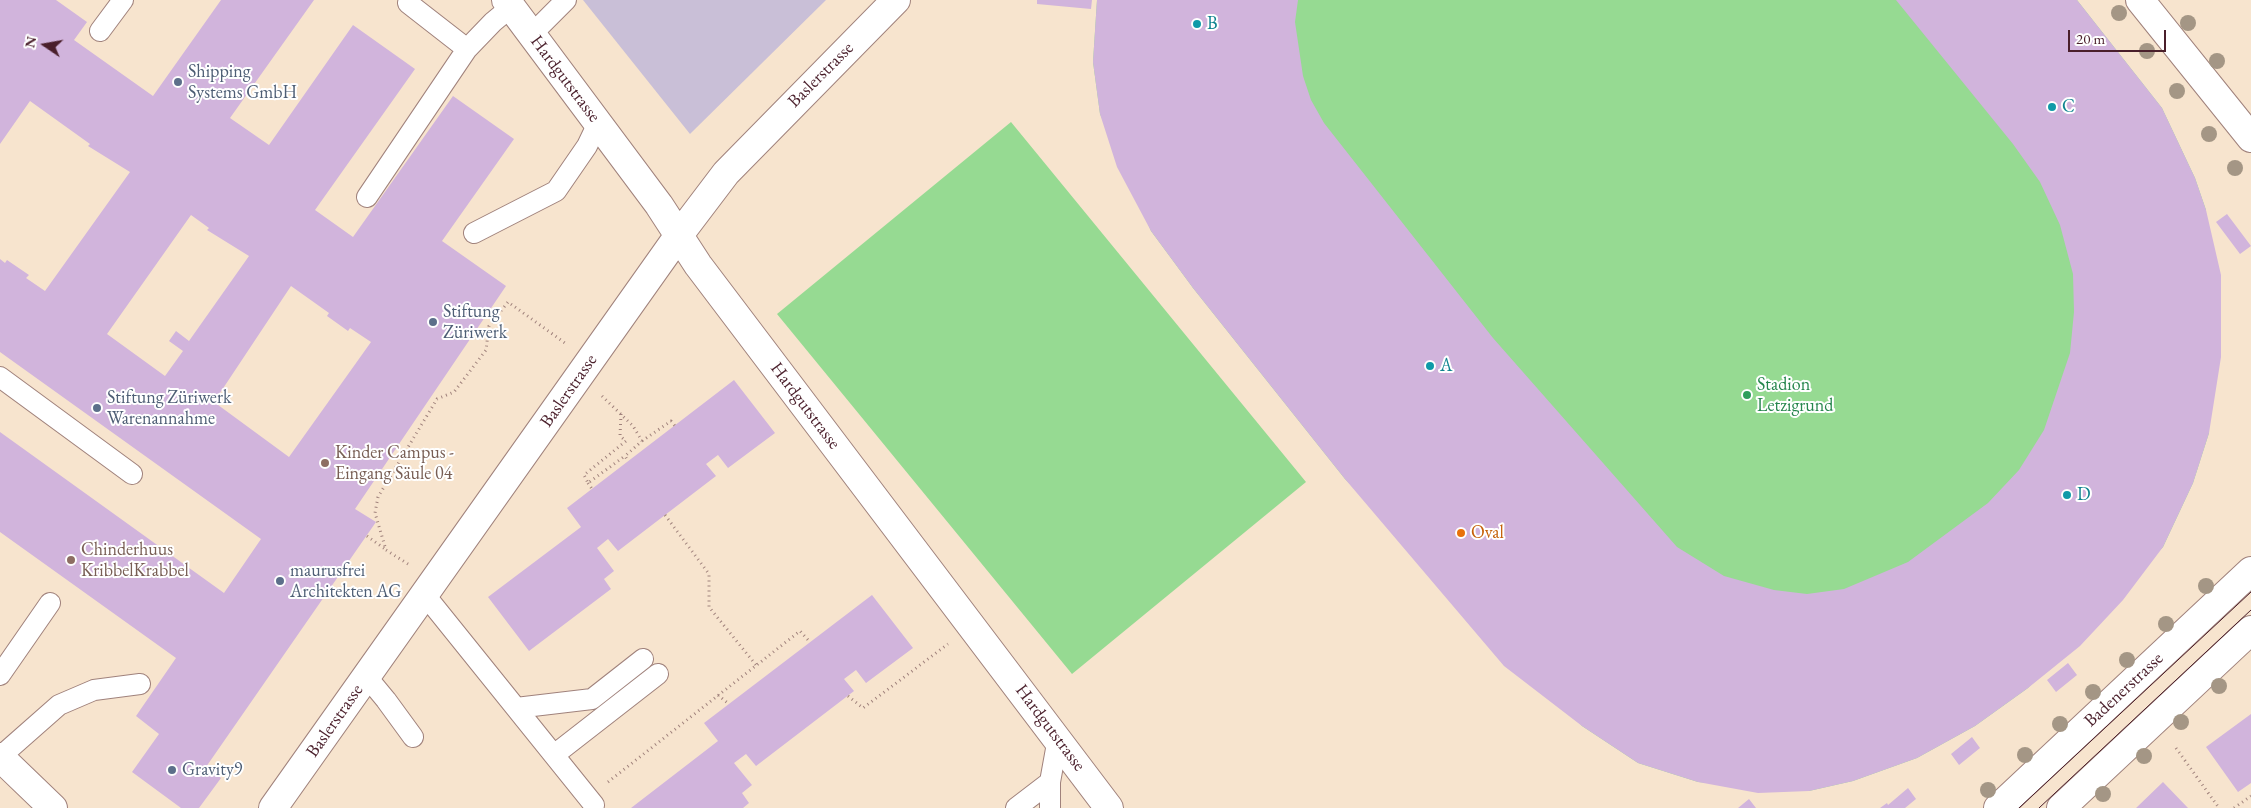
<!DOCTYPE html>
<html>
<head>
<meta charset="utf-8">
<style>
	body { margin:0 }
	#map { position:relative; width:2251px; height:808px; overflow:hidden; background:#f7e4ce; font-family:"EB Garamond",serif }
	canvas { display:block }
	.north { position:absolute; left:20px; top:20px; width:50px; height:50px; -webkit-text-stroke:4px #fff; paint-order:stroke; rotate:282deg; font-size:14px; font-weight:700; line-height:20px; text-align:center; color:#4a1f2b }
	.north::after { content:''; display:block; margin:auto; width:18px; height:22px; background:#4a1f2b; clip-path:polygon(50% 0,100% 100%,50% 72%,0 100%) }
	.scale { position:absolute; left:2068px; top:30px; width:98px; height:22px; box-sizing:border-box; border:2px solid #4a1f2b; border-top:0; padding-left:6px; font-size:15px; line-height:18px; white-space:nowrap; color:#4a1f2b; -webkit-text-stroke:4px #fff; paint-order:stroke }
</style>
</head>
<body>
<div id="map">
<canvas width="2251" height="808"></canvas>
<div class="north">N</div>
<div class="scale">20 m</div>
</div>
<script>
const ctx = document.querySelector('canvas').getContext('2d');
ctx.lineJoin = 'round';
function paint(path, color) { ctx.fillStyle = color; ctx.fill(path, 'evenodd'); }
const toPath = rows => new Path2D(rows.map(r => 'M' + r).join(''));
function strokePath(path, color, width, dash) { ctx.strokeStyle = color; ctx.lineWidth = width; ctx.lineCap = dash ? 'butt' : 'round'; ctx.setLineDash(dash || []); ctx.stroke(path); }
function label(font, color, halo, rows, align = 'center') {
  ctx.font = font + ' "EB Garamond",serif'; ctx.lineWidth = 4; ctx.setLineDash([]); ctx.textBaseline = 'middle'; ctx.strokeStyle = halo; ctx.fillStyle = color; for (const [text, x, y, turn = 0] of rows) {
    ctx.save(); ctx.translate(x, y); ctx.rotate((+turn || 0) * Math.PI / 180); ctx.textAlign = isNaN(turn) ? turn : align; if (halo) ctx.strokeText(text, 0, 0); ctx.fillText(text, 0, 0); ctx.restore();
  }
}
paint(toPath([
	[583,0,826,0,690,134]
]), '#c9bfd7');
paint(toPath([
	[1097,0,2077,0,2162,108,2195,178,2206,210,2209,433,2193,483,2163,547,2028,688,1975,726,1917,758,1853,781,1809,791,1698,782,1638,763,1582,726,1345,479,1193,288,1151,231,1100,114,1093,62],
	[1011,122,1306,482,1072,674,777,314]
]), '#96da92');
paint(toPath([
	[0,0,56,0,87,22,74,40,153,96,221,0,314,0,230,118,269,145,353,25,415,69,315,210,353,237,453,96,514,139,442,241,506,286,355,509,376,522,206,767,221,778,199,808,181,808,132,772,159,734,136,716,176,658,0,532,0,432,224,593,261,539,0,352,0,259,5,263,7,260,29,275,26,278,45,291,130,172,88,146,90,144,30,101,0,144],
	[191,215,209,228,207,230,249,256,189,341,176,331,169,341,183,351,165,376,107,334],
	[291,286,329,313,327,316,348,331,350,328,371,342,289,457,214,402],
	[1037,0,1092,0,1091,9,1037,4],
	[1097,0,1298,0,1295,22,1303,76,1311,100,1324,123,1493,338,1677,547,1724,576,1774,590,1807,594,1844,589,1908,562,1988,503,2019,470,2044,430,2070,353,2074,312,2073,274,2060,225,2040,182,2013,144,1896,0,2077,0,2162,108,2195,178,2206,210,2221,275,2221,357,2209,433,2193,483,2163,547,2123,600,2080,646,2028,688,1975,726,1917,758,1853,781,1809,791,1758,793,1698,782,1638,763,1582,726,1504,666,1345,479,1193,288,1151,231,1117,167,1100,114,1093,62],
	[2227,214,2251,246,2240,254,2216,222],
	[734,380,775,433,728,468,718,455,706,464,716,476,618,551,608,539,597,548,614,571,604,579,611,589,529,651,488,597,581,527,567,508],
	[872,595,913,648,866,683,856,670,844,679,854,691,756,766,746,754,734,763,752,785,742,793,749,803,743,808,631,808,718,741,704,723],
	[2068,663,2077,675,2056,692,2047,680],
	[2251,714,2251,783,2238,792,2206,747],
	[1972,737,1980,748,1959,765,1951,754],
	[2163,782,2188,808,2136,808],
	[1908,788,1916,799,1905,808,1880,808,1887,803,1888,805],
	[1749,799,1756,808,1738,808]
]), '#d1b4dc');
const lane = toPath([
	[408,3,467,49,493,22,511,7],
	[100,31,123,0],
	[532,34,566,0],
	[367,197,467,49],
	[474,233,556,191,587,146,598,123],
	[0,377,132,474],
	[425,595,594,805],
	[0,675,50,603],
	[367,677,386,700,413,737],
	[516,708,592,699,643,659],
	[554,755,658,674],
	[0,757,59,705,94,690,140,684],
	[1016,808,1050,782],
	[1050,808,1050,782,1058,738]
]);
const street = toPath([
	[506,0,659,205,698,265,1109,808],
	[0,757,53,808],
	[273,808,679,235,726,173,896,0]
]);
const secondary = toPath([
	[2140,0,2251,138],
	[1998,808,2251,571],
	[2061,808,2251,630]
]);
strokePath(lane, '#a0827c', 22);
strokePath(street, '#a0827c', 30);
strokePath(secondary, '#a0827c', 30);
strokePath(toPath([
	[602,396,633,426,642,441,625,456,628,461],
	[621,414,620,436,626,441,584,475,588,483,625,456],
	[642,441,671,421,675,426],
	[588,483,592,489],
	[665,515,709,574,709,607,756,665],
	[367,536,385,549],
	[408,564,386,550,375,513,378,497,437,399,454,392,486,350,489,326,508,302,565,343],
	[718,695,729,704],
	[848,696,863,708,948,644],
	[2176,748,2219,808],
	[608,782,800,631,810,642],
	[2234,808,2251,796]
]), '#a0827c', 3, [1, 4]);
strokePath(lane, '#fff', 20);
strokePath(street, '#fff', 28);
strokePath(secondary, '#fff', 28);
strokePath(toPath([
	[2019,808,2251,592],
	[2039,808,2251,610]
]), '#4a1f2b', 1);
ctx.fillStyle = '#a49685';
for (const [x, y] of [
	[2119,13],
	[2188,23],
	[2147,51],
	[2217,61],
	[2177,91],
	[2209,134],
	[2235,168],
	[2206,586],
	[2166,624],
	[2127,660],
	[2219,686],
	[2093,692],
	[2181,722],
	[2060,724],
	[2025,755],
	[2144,756],
	[1988,790],
	[2103,794]
]) { ctx.beginPath(); ctx.arc(x, y, 8, 0, 2 * Math.PI); ctx.fill(); }
for (const [x, y, r, color] of [
	[1197,24,5,"#0f9aa8"],
	[178,82,5,"#5c6f8a"],
	[2052,107,5,"#0f9aa8"],
	[433,322,5,"#5c6f8a"],
	[1430,366,5,"#0f9aa8"],
	[1747,395,5,"#2e9e5b"],
	[97,408,5,"#5c6f8a"],
	[325,463,5,"#8d6e63"],
	[2067,495,5,"#0f9aa8"],
	[1461,533,5,"#e8710a"],
	[71,560,5,"#8d6e63"],
	[280,581,5,"#5c6f8a"],
	[172,770,5,"#5c6f8a"]
]) { const dot = new Path2D(); dot.arc(x, y, r, 0, 2 * Math.PI); ctx.fillStyle = color; ctx.fill(dot); strokePath(dot, '#fff', 2); }
label('18px', '#0d838f', '#fff', [
	["B",1207,24],
	["C",2062,107],
	["A",1440,366],
	["D",2077,495]
], 'left');
label('18px', '#4e5e75', '#fff', [
	["Shipping",188,72],
	["Systems GmbH",188,93],
	["Stiftung",443,312],
	["Züriwerk",443,333],
	["Stiftung Züriwerk",107,398],
	["Warenannahme",107,419],
	["maurusfrei",290,571],
	["Architekten AG",290,592],
	["Gravity9",182,770]
], 'left');
label('18px', '#4a1f2b', '#fff', [
	["Baslerstrasse",821,75,-45],
	["Hardgutstrasse",565,79,53],
	["Baslerstrasse",569,391,-55],
	["Hardgutstrasse",805,406,53],
	["Badenerstrasse",2124,690,-43],
	["Baslerstrasse",335,721,-55],
	["Hardgutstrasse",1050,728,53]
]);
label('18px', '#27864d', '#fff', [
	["Stadion",1757,385],
	["Letzigrund",1757,406]
], 'left');
label('18px', '#785e54', '#fff', [
	["Kinder Campus -",335,453],
	["Eingang Säule 04",335,474],
	["Chinderhuus",81,550],
	["KribbelKrabbel",81,571]
], 'left');
label('18px', '#c56008', '#fff', [
	["Oval",1471,533]
], 'left');
</script>
</body>
</html>
